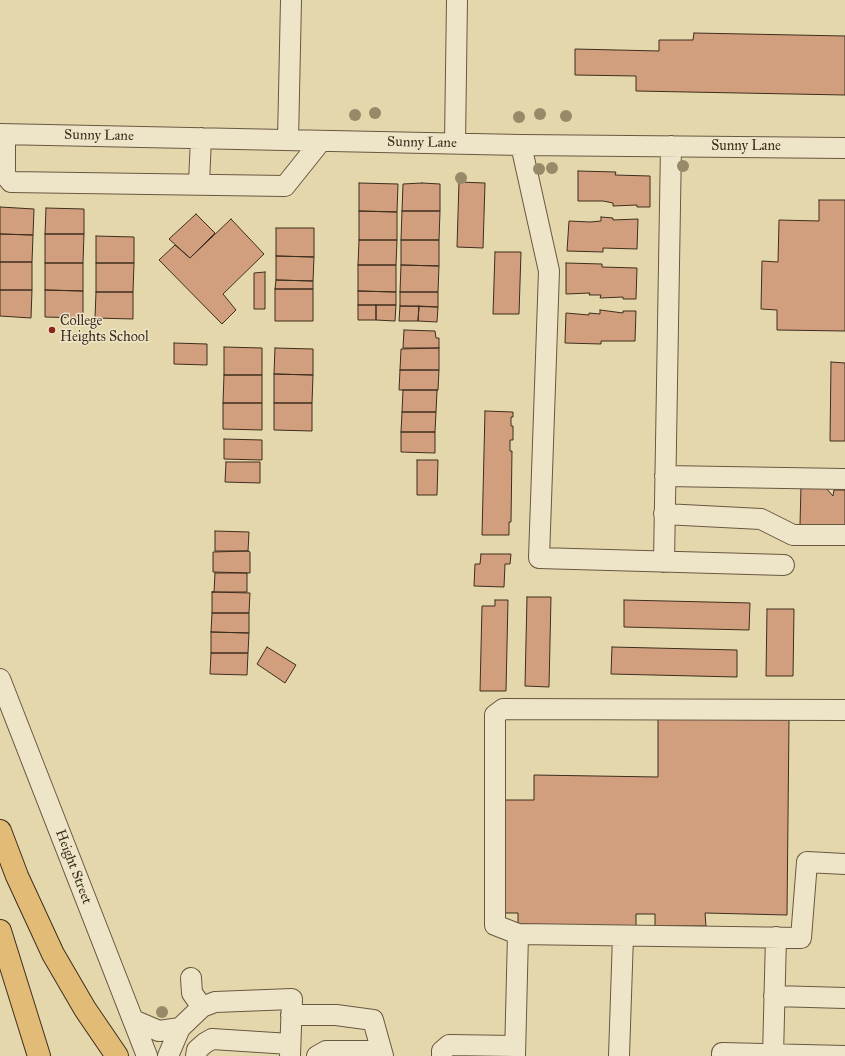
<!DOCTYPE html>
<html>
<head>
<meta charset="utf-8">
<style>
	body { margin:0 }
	canvas { display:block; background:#e5d7ac }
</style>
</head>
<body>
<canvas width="845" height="1056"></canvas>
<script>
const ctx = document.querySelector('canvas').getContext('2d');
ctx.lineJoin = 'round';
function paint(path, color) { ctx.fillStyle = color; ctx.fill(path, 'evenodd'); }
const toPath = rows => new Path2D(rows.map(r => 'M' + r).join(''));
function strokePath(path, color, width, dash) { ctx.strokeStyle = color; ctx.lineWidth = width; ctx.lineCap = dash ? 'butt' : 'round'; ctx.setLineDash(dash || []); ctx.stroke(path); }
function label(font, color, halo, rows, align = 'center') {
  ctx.font = font + ' "IM FELL Great Primer",serif'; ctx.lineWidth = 3; ctx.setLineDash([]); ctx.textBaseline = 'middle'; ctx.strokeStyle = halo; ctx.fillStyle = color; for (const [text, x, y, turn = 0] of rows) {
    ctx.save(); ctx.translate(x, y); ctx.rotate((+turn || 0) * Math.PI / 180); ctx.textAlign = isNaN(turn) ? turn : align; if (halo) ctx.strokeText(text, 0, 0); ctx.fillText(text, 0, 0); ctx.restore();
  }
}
const building = toPath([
	[694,33,845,36,845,95,636,91,636,76,575,75,575,49,659,51,659,40,693,40,694,33],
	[578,171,616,172,615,175,650,176,650,207,637,207,637,205,613,206,613,203,603,201,578,201,578,171],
	[459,182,485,183,483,248,457,247,459,182],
	[359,183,398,184,397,212,359,211,359,183],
	[422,183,440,184,440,211,402,211,403,184,422,183],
	[819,200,845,200,845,331,777,330,777,310,761,309,762,261,778,262,779,220,819,221,819,200],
	[0,207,34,209,33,235,0,234,0,207],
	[46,208,84,209,84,234,45,234,46,208],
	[359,211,397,212,397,240,359,240,359,211],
	[402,211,440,211,439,240,401,240,402,211],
	[196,214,215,233,190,258,169,239,196,214],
	[601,217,613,218,613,220,638,219,637,249,603,248,603,252,567,251,569,221,590,222,601,221,601,217],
	[231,219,264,254,223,294,236,310,222,324,159,260,175,245,190,258,231,219],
	[276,228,314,228,314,257,276,256,276,228],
	[0,234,33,235,32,262,0,262,0,234],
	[45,234,84,234,83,263,45,263,45,234],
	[96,236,134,237,134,263,96,263,96,236],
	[359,240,397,240,396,265,358,265,359,240],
	[401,240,439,240,439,266,401,265,401,240],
	[495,252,521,252,519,314,493,314,495,252],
	[276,256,314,257,313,281,276,280,276,256],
	[0,262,32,262,32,290,0,290,0,262],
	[45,263,83,263,83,291,45,290,45,263],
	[96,263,134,263,133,292,96,292,96,263],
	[566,263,602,264,602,267,637,268,636,299,623,299,623,297,600,298,601,295,589,295,590,293,566,294,566,263],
	[358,265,396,265,396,292,358,291,358,265],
	[401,265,439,266,438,292,400,292,401,265],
	[265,272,265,309,254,309,254,273,265,272],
	[276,280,313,281,313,289,275,289,276,280],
	[275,289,313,289,313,321,275,321,275,289],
	[0,290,32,290,31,318,0,316,0,290],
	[45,290,83,291,83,318,45,317,45,290],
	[358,291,396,292,396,305,358,305,358,291],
	[96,292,133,292,133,319,95,318,96,292],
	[400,292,438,292,438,307,400,306,400,292],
	[358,305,376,305,376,320,358,320,358,305],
	[376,305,396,305,395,321,376,320,376,305],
	[400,306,419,306,418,321,399,321,400,306],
	[419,306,438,307,437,322,418,321,419,306],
	[600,310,623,313,623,311,636,311,635,341,601,341,601,344,565,343,566,313,589,315,589,313,600,314,600,310],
	[404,330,435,331,436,338,439,338,439,348,403,348,404,330],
	[174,343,207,344,207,365,174,364,174,343],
	[224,347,262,348,262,375,224,375,224,347],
	[275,348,313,349,313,375,274,374,275,348],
	[439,348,439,370,400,370,401,349,439,348],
	[831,362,845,363,845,441,830,441,831,362],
	[400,370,439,370,438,390,399,390,400,370],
	[274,374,313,375,312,403,274,403,274,374],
	[224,375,262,375,262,403,223,403,224,375],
	[403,390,438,390,437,391,436,412,402,412,403,390],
	[223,403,262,403,262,430,223,429,223,403],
	[274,403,312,403,312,431,274,430,274,403],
	[485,411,513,412,513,417,511,417,511,426,513,426,513,440,510,440,510,451,512,451,511,522,509,522,509,535,482,535,485,411],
	[402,412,436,412,435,432,401,432,402,412],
	[401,432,435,432,435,453,401,452,401,432],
	[224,439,262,440,262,460,224,459,224,439],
	[417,460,438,460,437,495,417,495,417,460],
	[226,462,260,462,260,483,225,482,226,462],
	[801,486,825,487,833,496,834,490,845,490,845,526,800,525,801,486],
	[215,531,249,532,248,551,215,551,215,531],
	[248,551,250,552,250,573,213,572,213,552,248,551],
	[481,554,511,554,510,564,505,564,504,587,474,586,475,564,480,564,481,554],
	[215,573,247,573,247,592,212,592,214,592,215,573],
	[212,592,250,593,249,613,212,613,212,592],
	[527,597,551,597,549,687,525,686,527,597],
	[495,600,508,600,506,691,480,691,482,606,495,606,495,600],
	[624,600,750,603,749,630,624,627,624,600],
	[767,609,794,609,793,676,766,676,767,609],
	[212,613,249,613,249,633,211,632,212,613],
	[211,632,249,633,248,653,211,653,211,632],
	[267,647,296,665,285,683,257,664,267,647],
	[612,647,737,650,737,677,611,674,612,647],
	[211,653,248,653,247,675,210,674,211,653],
	[658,719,789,720,787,915,705,913,706,926,655,926,655,914,636,914,636,926,518,924,518,913,501,913,502,800,534,800,534,775,658,777,658,719]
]);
paint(building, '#d29f7e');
strokePath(building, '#3e2e1d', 1);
const minor = toPath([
	[0,134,521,145,845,148],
	[5,135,5,175,11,182,285,186,321,141],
	[288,140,291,0],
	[455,143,457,0],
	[521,145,549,271,539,558,784,565],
	[199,183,201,138],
	[665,476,845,479],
	[664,514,761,519,793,535,845,535],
	[664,562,671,146],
	[0,679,147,1056],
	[518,934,495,925,495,715,503,709,845,710],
	[191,978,192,993,202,1007],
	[774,996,845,998],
	[291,1015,336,1015,373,1020,383,1056],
	[133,1020,159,1031,180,1028],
	[168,1056,180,1028,202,1007,215,1002,292,999,290,1056],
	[196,1056,197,1050,205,1043,212,1039,290,1044],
	[317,1056,326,1051,381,1051],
	[442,1056,442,1051,449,1045,515,1046],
	[515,1056,518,934,801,938,807,862,845,864],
	[619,1056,623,936],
	[722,1056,722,1053,845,1056],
	[773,1056,776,937]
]);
const highway = toPath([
	[0,831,17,876,53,954,85,1009,117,1056],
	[0,931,39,1056]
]);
strokePath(minor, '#685841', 22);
strokePath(highway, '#3e2e1d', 24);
strokePath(minor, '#eee5c9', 20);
strokePath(highway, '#e2bc76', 22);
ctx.fillStyle = '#978a69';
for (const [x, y] of [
	[375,113],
	[540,114],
	[355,115],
	[566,116],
	[519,117],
	[683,166],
	[552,168],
	[539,169],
	[461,178],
	[162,1012]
]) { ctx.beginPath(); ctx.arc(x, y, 6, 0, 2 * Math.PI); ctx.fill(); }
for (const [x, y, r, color] of [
	[52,330,4,"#8f2418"]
]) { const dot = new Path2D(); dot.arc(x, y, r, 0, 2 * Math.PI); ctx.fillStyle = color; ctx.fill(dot); strokePath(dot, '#eee5c9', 1.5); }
label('14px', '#3e2e1d', '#eee5c9', [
	["Sunny Lane",99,136,1],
	["Sunny Lane",422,143,1],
	["Sunny Lane",746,147],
	["Height Street",73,867,69]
]);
label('14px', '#3e2e1d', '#eee5c9', [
	["College",60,322],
	["Heights School",60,338]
], 'left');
</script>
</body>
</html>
